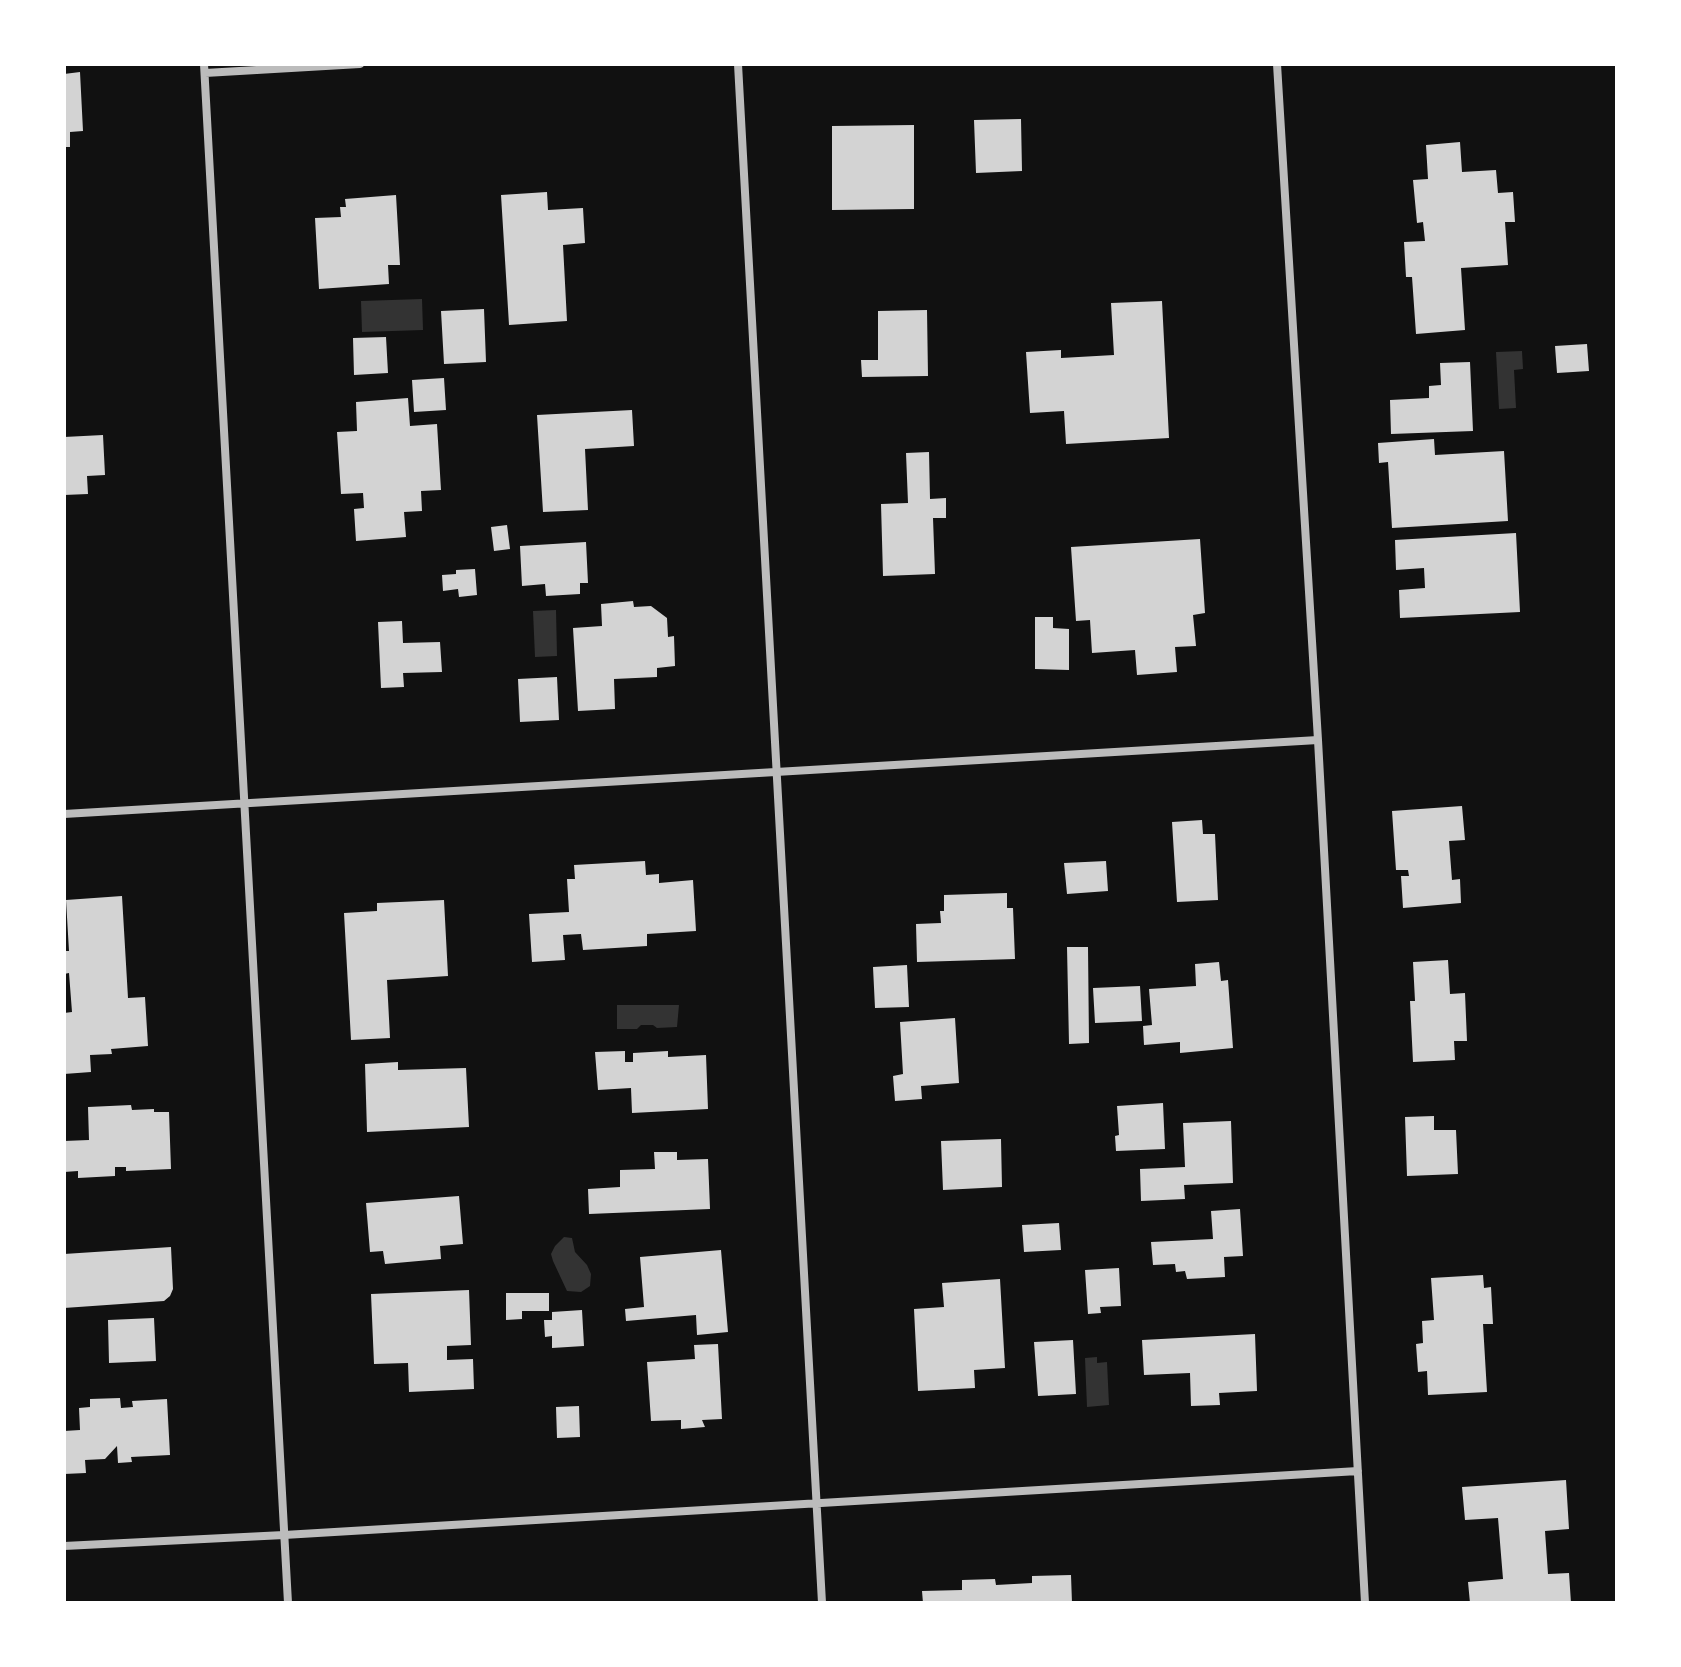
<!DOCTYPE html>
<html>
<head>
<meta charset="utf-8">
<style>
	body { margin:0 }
	#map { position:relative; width:1681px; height:1667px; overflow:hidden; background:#111; font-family:Georgia,serif }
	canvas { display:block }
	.frame { position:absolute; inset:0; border:66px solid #fff; pointer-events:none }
</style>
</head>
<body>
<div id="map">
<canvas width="1681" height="1667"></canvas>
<div class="frame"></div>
</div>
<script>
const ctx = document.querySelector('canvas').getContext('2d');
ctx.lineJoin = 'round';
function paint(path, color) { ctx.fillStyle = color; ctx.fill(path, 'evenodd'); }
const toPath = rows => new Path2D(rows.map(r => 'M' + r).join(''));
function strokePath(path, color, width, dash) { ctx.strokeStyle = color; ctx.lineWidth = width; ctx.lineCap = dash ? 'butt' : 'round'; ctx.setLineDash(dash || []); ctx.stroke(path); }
paint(toPath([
	[422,299,423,330,362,332,361,301],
	[1522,351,1523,369,1514,370,1516,408,1499,409,1496,352],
	[556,610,557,656,535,657,533,611],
	[617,1005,679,1005,677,1027,657,1028,653,1025,641,1025,637,1029,617,1029],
	[564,1237,572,1238,575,1252,587,1265,591,1274,590,1286,581,1292,567,1291,553,1261,551,1254,555,1246],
	[1097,1357,1097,1363,1107,1362,1109,1405,1087,1407,1085,1358]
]), '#333');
paint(toPath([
	[80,72,83,131,70,132,70,147,64,147,64,74],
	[1021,119,1022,171,976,173,974,120],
	[914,125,914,209,832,210,832,126],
	[1460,142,1462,172,1496,170,1498,193,1513,192,1515,222,1505,222,1508,265,1461,268,1465,330,1416,334,1412,277,1406,277,1404,242,1425,241,1423,222,1417,223,1413,180,1428,179,1426,145],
	[547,192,548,210,583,208,585,243,563,245,567,321,509,325,501,195],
	[396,195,400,265,388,265,389,284,319,289,315,218,341,217,340,207,346,207,345,199],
	[1162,301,1169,438,1066,444,1064,411,1030,413,1026,352,1061,350,1061,358,1114,355,1111,303],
	[484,309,486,362,444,364,441,311],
	[927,310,928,376,862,377,861,360,878,360,878,311],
	[386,337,388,373,354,375,353,338],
	[1587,344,1589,371,1557,373,1555,346],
	[1470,362,1473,431,1391,434,1390,400,1429,398,1429,386,1441,385,1440,363],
	[444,378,446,410,414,412,412,380],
	[408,398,410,426,437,424,441,490,421,491,422,511,404,512,406,537,356,541,354,509,364,508,363,493,341,494,337,432,357,431,356,402],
	[632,410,634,446,585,449,588,510,543,512,537,415],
	[103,435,105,475,87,476,88,494,64,495,64,437],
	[1434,439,1435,455,1504,451,1508,521,1392,528,1388,462,1379,463,1378,443],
	[929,452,930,499,946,498,946,518,933,518,935,574,883,576,881,504,908,503,906,453],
	[507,525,510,549,494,551,491,527],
	[1516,533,1520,612,1400,618,1399,590,1425,588,1424,568,1396,570,1395,540],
	[1200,539,1205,613,1193,615,1196,646,1175,647,1177,672,1137,675,1135,650,1092,653,1090,620,1076,621,1071,547],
	[586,542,588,583,580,583,580,594,546,596,545,584,522,586,520,546],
	[475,569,477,595,459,597,458,589,443,591,442,575,456,574,456,570],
	[633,601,634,607,651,606,667,618,668,637,674,636,675,666,657,668,657,677,614,679,615,709,578,711,573,628,602,626,601,604],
	[1035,617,1053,617,1053,628,1069,629,1069,670,1035,669],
	[402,621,403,643,440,642,442,672,403,673,404,687,381,688,378,622],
	[557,677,559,720,520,722,518,679],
	[1462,806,1465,840,1449,841,1452,880,1460,879,1461,903,1403,908,1401,876,1409,876,1408,870,1396,870,1392,811],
	[1202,820,1203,834,1215,834,1218,900,1177,902,1172,822],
	[645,861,646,875,659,874,659,883,693,880,696,931,647,934,647,946,583,950,581,934,563,935,565,960,532,962,529,914,569,912,567,879,575,879,574,865],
	[1106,861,1108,891,1067,894,1064,863],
	[1007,893,1007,908,1013,908,1015,959,917,962,916,924,941,923,940,911,944,911,944,895],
	[122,896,128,998,145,997,148,1046,111,1049,112,1054,90,1055,91,1072,64,1074,64,1013,72,1012,69,973,64,974,64,951,69,951,66,900],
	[444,900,448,976,387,980,390,1038,351,1040,344,913,377,911,377,903],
	[1067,947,1088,947,1089,1043,1069,1044],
	[1448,960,1450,994,1465,993,1467,1041,1454,1041,1455,1060,1413,1062,1410,1001,1415,1001,1413,962],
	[1219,962,1221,981,1228,980,1233,1048,1180,1053,1180,1042,1144,1045,1143,1026,1152,1025,1149,989,1196,986,1195,964],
	[907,965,909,1007,875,1008,873,967],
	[1140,986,1142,1021,1095,1023,1093,988],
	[955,1018,959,1083,921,1086,922,1099,895,1101,893,1076,903,1074,900,1022],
	[625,1051,625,1062,633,1062,633,1053,668,1051,668,1057,706,1055,708,1109,632,1113,631,1088,598,1090,595,1052],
	[398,1062,398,1070,466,1068,469,1127,367,1132,365,1064],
	[1163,1103,1165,1149,1116,1151,1115,1136,1119,1135,1117,1106],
	[131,1105,132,1110,154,1109,154,1112,169,1112,171,1169,126,1171,126,1167,115,1167,115,1176,78,1178,78,1171,64,1172,64,1141,89,1140,88,1107],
	[1434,1116,1434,1130,1456,1130,1458,1174,1407,1176,1405,1117],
	[1231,1121,1233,1183,1184,1185,1185,1199,1141,1201,1140,1169,1185,1167,1183,1123],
	[1001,1139,1002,1187,943,1190,941,1141],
	[654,1152,677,1152,677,1160,708,1159,710,1209,589,1214,588,1189,620,1187,620,1170,655,1169],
	[459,1196,463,1244,440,1246,441,1259,385,1264,383,1251,370,1252,366,1203],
	[1240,1209,1243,1256,1224,1257,1225,1277,1187,1279,1185,1271,1176,1272,1175,1264,1153,1265,1151,1242,1213,1239,1211,1211],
	[1059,1223,1061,1250,1024,1252,1022,1225],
	[171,1247,173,1289,170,1296,164,1301,64,1308,64,1254],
	[721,1250,728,1332,697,1335,696,1315,626,1321,625,1309,644,1307,640,1257],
	[1119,1268,1121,1306,1100,1307,1101,1313,1088,1314,1085,1270],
	[1483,1275,1484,1288,1491,1287,1493,1324,1483,1324,1487,1392,1428,1395,1427,1371,1418,1372,1416,1344,1423,1343,1422,1321,1434,1320,1431,1278],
	[1000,1279,1005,1368,974,1370,975,1388,918,1391,914,1309,944,1307,942,1283],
	[469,1290,471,1345,447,1346,447,1360,473,1359,474,1389,409,1392,408,1363,374,1364,371,1294],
	[506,1293,549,1293,549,1311,522,1311,522,1319,506,1320],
	[582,1310,584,1346,552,1348,552,1336,545,1337,544,1320,552,1320,552,1312],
	[154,1318,156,1361,109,1363,108,1320],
	[1255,1334,1257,1391,1219,1393,1220,1405,1191,1406,1190,1373,1144,1375,1142,1340],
	[1073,1340,1076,1394,1038,1396,1034,1342],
	[718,1344,722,1419,702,1420,705,1427,681,1429,681,1420,651,1421,647,1362,695,1359,694,1345],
	[120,1398,121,1408,133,1407,132,1401,167,1399,170,1455,131,1457,132,1462,118,1463,117,1446,105,1459,85,1460,86,1473,64,1474,64,1431,80,1430,79,1408,90,1407,90,1399],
	[579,1406,580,1437,557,1438,556,1407],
	[1566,1480,1569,1529,1545,1531,1548,1574,1569,1573,1571,1603,1470,1603,1468,1582,1503,1579,1498,1518,1465,1520,1462,1487],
	[1071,1575,1072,1603,923,1603,922,1591,962,1590,962,1580,995,1579,996,1585,1032,1583,1032,1576]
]), '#d3d3d3');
strokePath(toPath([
	[204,64,288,1603],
	[738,64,822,1603],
	[1277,64,1318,740,1365,1603],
	[205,73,360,64],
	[64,814,1318,740],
	[64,1546,284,1535,1358,1471]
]), '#bcbcbc', 8);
</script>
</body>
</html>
